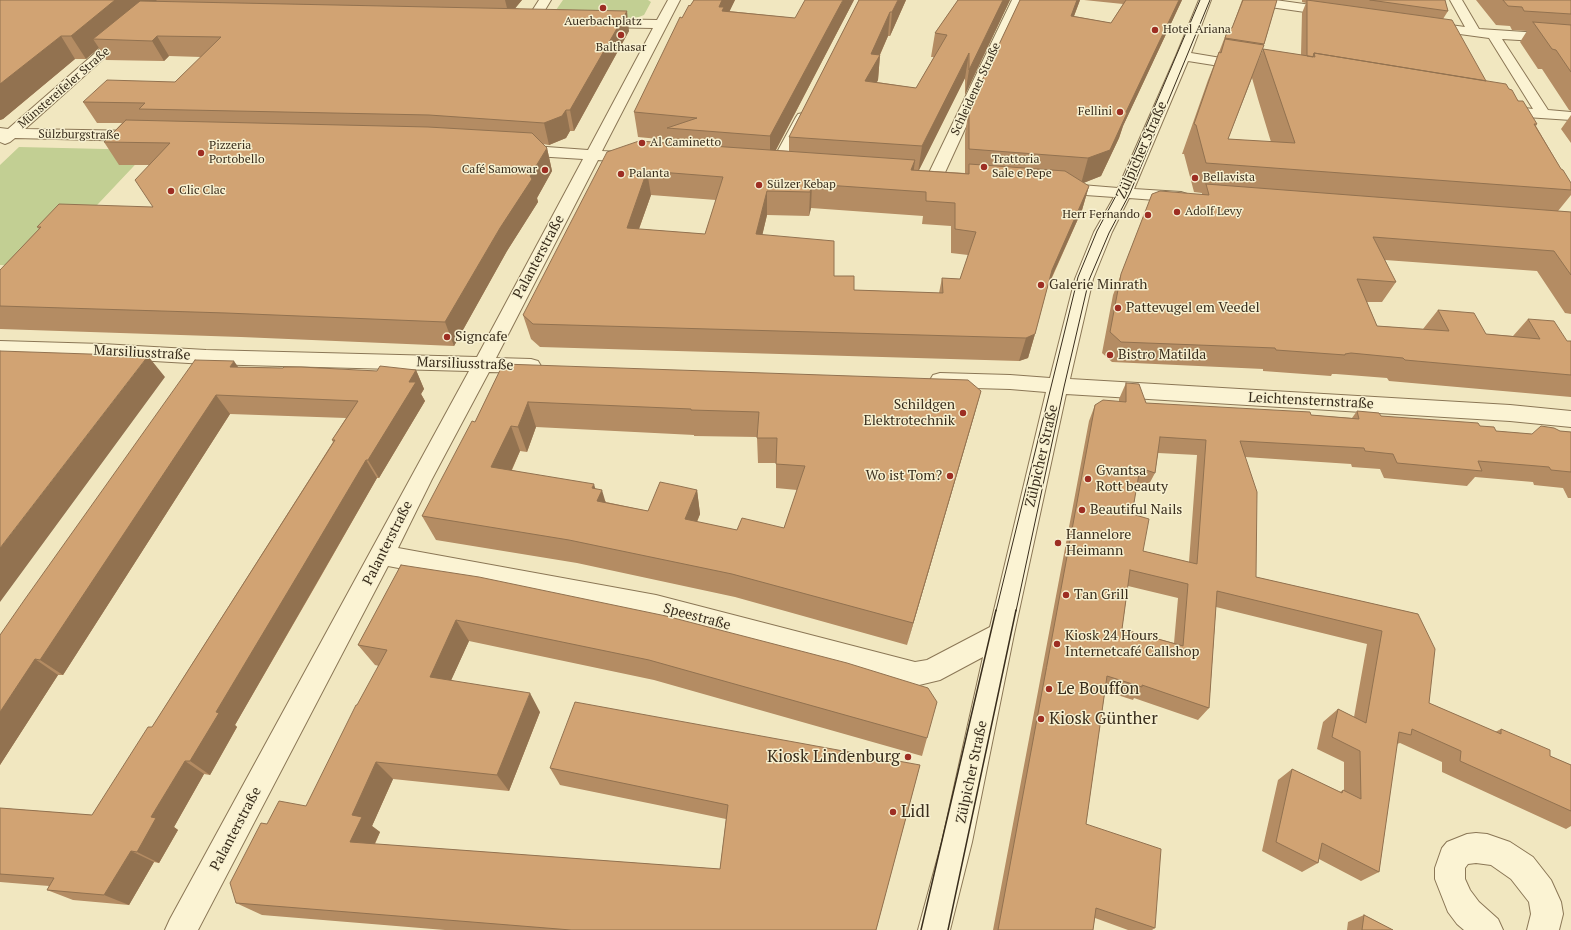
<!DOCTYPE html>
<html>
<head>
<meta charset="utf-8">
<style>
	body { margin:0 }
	canvas { display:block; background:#f1e7c0 }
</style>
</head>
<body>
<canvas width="1571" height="930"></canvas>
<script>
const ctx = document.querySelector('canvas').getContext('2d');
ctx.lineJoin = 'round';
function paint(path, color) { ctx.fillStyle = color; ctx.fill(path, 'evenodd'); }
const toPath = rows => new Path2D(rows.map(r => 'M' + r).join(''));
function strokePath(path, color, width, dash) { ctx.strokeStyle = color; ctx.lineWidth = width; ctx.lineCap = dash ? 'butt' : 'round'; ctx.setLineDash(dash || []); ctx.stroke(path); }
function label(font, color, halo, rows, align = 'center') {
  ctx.font = font + ' "PT Serif",serif'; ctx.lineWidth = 3; ctx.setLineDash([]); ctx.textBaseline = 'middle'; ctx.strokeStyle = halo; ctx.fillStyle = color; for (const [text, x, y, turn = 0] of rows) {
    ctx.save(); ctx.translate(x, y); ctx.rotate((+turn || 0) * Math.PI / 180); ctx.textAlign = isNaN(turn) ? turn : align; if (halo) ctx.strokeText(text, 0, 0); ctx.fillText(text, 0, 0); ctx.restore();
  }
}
paint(toPath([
	[563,0,648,0,651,2,644,15,631,20,558,17,556,10],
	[19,147,149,150,65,239,29,266,0,265,0,165]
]), '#c2cf93');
const minor = toPath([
	[156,0,169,0,25,129,139,131,144,133,147,136,144,139,139,141,15,138,10,142,5,144,0,142,0,128,8,129,156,0],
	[539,0,551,0,536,25,526,25,525,22,539,0],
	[668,0,680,0,602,151,634,153,640,155,642,158,640,161,634,163,598,160,496,358,531,359,538,361,541,366,538,371,531,373,489,372,432,479,398,548,656,595,915,662,927,660,990,627,1046,392,1010,389,940,387,933,385,930,380,933,375,940,373,1010,375,1050,378,1075,279,1094,232,1114,197,1057,193,1051,191,1049,188,1051,185,1057,183,1118,188,1176,56,1199,0,1211,0,1191,53,1245,62,1250,63,1252,66,1250,69,1245,70,1188,61,1134,189,1181,192,1187,194,1189,197,1187,200,1181,202,1129,198,1112,232,1093,279,1070,379,1510,405,1571,411,1571,427,1510,421,1066,394,1014,634,972,842,950,930,918,930,942,842,983,657,940,680,915,686,656,617,388,566,198,930,165,930,170,919,469,371,206,364,102,358,0,355,0,341,102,344,206,350,477,357,583,159,519,155,514,153,511,150,514,147,519,145,588,150,653,28,600,27,595,26,594,23,595,20,600,19,657,20,668,0],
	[1012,0,1024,0,942,179,940,182,934,184,928,182,926,179,1012,0],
	[1243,0,1275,0,1333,8,1337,9,1339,12,1337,15,1333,16,1249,4,1245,3,1243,0],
	[1450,0,1462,0,1479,29,1571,35,1571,43,1502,39,1548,110,1571,112,1571,120,1526,117,1495,112,1493,109,1495,106,1500,105,1533,109,1489,38,1423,29,1422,26,1423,23,1428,22,1465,27,1450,0],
	[803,113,808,114,810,117,785,167,783,170,777,172,771,170,769,167,796,117,798,114,803,113],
	[1476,833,1487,834,1510,842,1533,857,1551,880,1561,902,1563,914,1559,930,1527,930,1531,914,1529,902,1511,879,1491,865,1476,863,1468,864,1465,868,1465,879,1470,890,1479,902,1498,919,1503,930,1464,930,1457,924,1448,912,1435,879,1435,868,1442,848,1447,842,1467,834,1476,833]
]);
strokePath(minor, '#8b7756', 2);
paint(minor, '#fbf3d3');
strokePath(toPath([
	[996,611,1078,277,1097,231,1118,192,1200,0],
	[1016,611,1064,387,1089,280,1109,233,1130,193,1210,0]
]), '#392d1c', 1);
strokePath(toPath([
	[921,930,996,610],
	[948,930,1016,610]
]), '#392d1c', 1.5);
paint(toPath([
	[0,0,522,0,515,8,629,31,574,131,570,131,566,138,549,145,543,144,547,148,552,171,537,198,538,202,507,251,454,346,241,337,0,329,0,270,39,229,37,227,153,207,149,165,119,165,104,142,122,123,97,123,83,102,175,82,201,57,169,56,164,61,106,60,99,48,86,59,75,59,3,119,0,120],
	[694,0,735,0,729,11,795,18,854,0,776,150,789,151,789,137,859,0,906,0,890,36,888,36,880,55,878,80,877,82,916,88,934,57,931,57,935,33,958,0,1010,0,965,95,965,78,919,170,965,173,965,134,969,108,1020,0,1080,0,1074,16,1111,23,1123,4,1084,0,1182,0,1123,126,1119,138,1101,176,1083,183,1089,186,1082,210,1047,289,1035,334,1028,358,1019,361,540,347,531,339,523,315,669,143,669,140,638,137,634,112,682,18],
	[651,195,716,200,705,234,639,229],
	[811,208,923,216,922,224,951,226,951,253,968,255,960,279,942,278,939,293,854,290,834,276,762,235,767,215,809,216],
	[1242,0,1277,0,1264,45,1257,64,1263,49,1301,55,1302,13,1306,3,1302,2,1302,0,1445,0,1448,11,1443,19,1486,81,1509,89,1537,124,1536,126,1561,169,1571,183,1571,195,1558,211,1571,212,1571,314,1565,313,1537,271,1385,260,1396,282,1382,302,1367,302,1377,326,1423,329,1438,310,1486,334,1513,336,1528,319,1567,341,1571,341,1571,397,1389,381,1387,378,1336,374,1332,374,1331,376,1263,371,1263,369,1112,362,1102,353,1113,295,1152,194,1202,194,1202,193,1194,192,1184,154,1182,154,1208,80,1221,47,1228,29,1232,28],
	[1252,78,1258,99,1271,142,1228,139],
	[1476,0,1571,0,1571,111,1569,110,1542,69,1538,69,1520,42,1527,31,1512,30,1510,26,1496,25],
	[1571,115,1571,143,1561,129],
	[503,364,981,391,974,416,907,645,735,597,577,563,436,540,422,516,475,422],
	[536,427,694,435,694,436,757,437,758,463,776,463,776,488,797,490,784,528,737,530,697,522,700,514,697,490,648,511,606,502,596,489,512,470,520,451,527,452],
	[238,367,377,371,416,370,424,389,421,394,425,401,379,478,377,478,316,585,235,725,237,727,210,775,204,774,174,827,178,830,159,863,154,862,129,905,73,900,47,890,49,886,0,882,0,808,92,815,152,727,333,442,332,440,346,418,230,414,63,675,58,675,0,765,0,635],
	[1126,383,1146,403,1352,418,1357,411,1381,416,1480,426,1496,431,1532,434,1560,431,1571,432,1571,498,1568,498,1563,488,1534,485,1533,482,1475,477,1467,486,1384,478,1380,469,1352,467,1351,464,1245,457,1256,577,1418,614,1429,703,1495,732,1501,729,1550,756,1571,765,1571,826,1566,829,1442,772,1442,762,1400,743,1397,744,1379,872,1361,881,1319,859,1318,863,1302,872,1262,851,1278,780,1292,769,1340,792,1343,790,1344,791,1344,762,1317,749,1323,722,1338,709,1354,717,1367,644,1216,607,1209,708,1198,720,1134,698,1133,700,1105,691,1086,824,1155,928,1152,930,1128,930,1095,918,1093,930,993,930,1089,421,1095,405,1119,402,1119,399],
	[1158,453,1197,455,1189,562,1143,551,1132,514,1137,485,1147,488,1155,473],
	[1128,586,1178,598,1174,643,1122,629],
	[401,565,927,738,922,756,654,680,469,641,451,680,540,712,509,791,393,779,372,826,380,832,375,844,720,869,726,819,560,785,550,768,920,765,876,930,445,930,262,915,236,903,267,824,306,806,379,666,375,665,358,645],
	[1364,915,1393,930,1347,930,1348,922]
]), '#b48c63');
paint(toPath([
	[115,0,156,0,157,1,153,2,93,39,99,48,86,59,71,36],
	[505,0,522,0,509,16],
	[722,0,735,0,725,21,719,7],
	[843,0,854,0,770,161,770,136],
	[898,0,906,0,890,36,892,12],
	[1003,0,1010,0,965,95,969,70],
	[1077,0,1080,0,1065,40,1071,16],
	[1179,0,1182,0,1123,126,1119,138,1101,176,1081,184,1088,158,1126,112],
	[627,11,629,31,574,131,570,110],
	[890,12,888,36,877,61,880,55,878,80,863,106,865,81,871,54],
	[61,36,75,59,3,119,0,120,0,84],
	[157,36,169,56,164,61,152,41],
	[969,53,965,78,918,172,922,146],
	[566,110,570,131,566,138,549,145,544,123],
	[547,148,552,171,537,198,538,202,507,251,454,346,445,322],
	[915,160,912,184,911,170],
	[647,171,651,195,631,251,627,228],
	[812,184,811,208,809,216,810,192],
	[1089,186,1082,210,1044,294,1052,270],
	[767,191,767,215,757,258,756,234],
	[1035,334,1028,358,1019,361,1026,338],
	[148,356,165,377,0,602,0,548],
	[234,361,247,380,230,367],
	[416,370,424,389,421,394,425,401,379,478,368,460,409,382],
	[981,391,974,416,907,645,913,623],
	[216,395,230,414,63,675,40,660],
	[528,402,536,427,527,452,518,427],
	[511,426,520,451,502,491,491,467],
	[366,460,377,478,235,725,237,727,210,775,190,761,216,712],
	[594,484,598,498,602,490,609,514,604,525,592,488],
	[697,490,700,514,688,543,685,519],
	[456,620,469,641,444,696,430,677],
	[35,659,58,675,0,765,0,712],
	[530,693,540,712,509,791,497,775],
	[185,761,204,774,174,827,178,830,159,863,137,852,151,817],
	[376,762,393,779,372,826,380,832,369,856,350,842,352,815],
	[131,851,154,862,129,905,104,895]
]), '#927250');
const building = toPath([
	[0,0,115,0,71,36,61,36,0,84,0,0],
	[694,0,722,0,719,7,724,7,722,11,795,18,805,0,843,0,770,136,667,128,697,118,634,112,680,17,682,18,689,5,690,6,694,0],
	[859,0,898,0,892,12,890,12,871,54,880,55,865,81,916,88,947,35,935,33,958,0,1003,0,969,70,969,53,922,146,789,137,859,0],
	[1020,0,1077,0,1071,16,1111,23,1126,0,1179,0,1126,112,1127,113,1110,150,1088,158,969,149,969,108,1020,0],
	[1243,0,1277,0,1264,44,1225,38,1228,29,1232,28,1243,0],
	[1307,0,1452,20,1486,81,1314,53,1313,57,1307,56,1307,0],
	[1370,0,1445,0,1448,11,1370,0],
	[1503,0,1571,0,1571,14,1524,11,1522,7,1508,6,1503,0],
	[140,1,627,11,570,110,566,110,562,116,544,123,429,115,139,109,145,103,83,102,107,80,175,82,221,37,157,36,152,41,93,39,140,1],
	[1533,22,1571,25,1571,72,1556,50,1552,49,1533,22],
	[1225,39,1264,45,1228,139,1295,143,1263,49,1315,57,1314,53,1506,84,1509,89,1512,90,1518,101,1523,101,1537,124,1534,124,1561,169,1563,170,1571,183,1571,190,1206,163,1196,125,1194,124,1219,52,1221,53,1225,39],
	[126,120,428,127,532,133,547,148,530,176,532,179,500,228,445,322,226,313,0,306,0,270,41,227,37,227,59,204,153,207,135,180,170,143,104,142,126,120],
	[639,141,915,160,911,170,969,174,969,164,1065,171,1089,186,1052,270,1035,334,1026,338,533,324,523,315,607,152,639,141],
	[647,171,723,177,705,234,627,228,647,171],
	[812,184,926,192,926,201,955,203,955,229,976,232,960,279,942,278,943,293,854,290,854,276,834,276,834,241,756,234,767,191,810,192,812,184],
	[1206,184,1571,212,1571,275,1554,251,1373,237,1396,282,1357,279,1377,326,1449,331,1438,310,1474,313,1486,334,1540,339,1528,319,1554,321,1567,341,1571,341,1571,375,1405,360,1403,358,1351,353,1345,354,1345,355,1276,350,1275,348,1121,342,1110,332,1121,274,1152,194,1160,191,1209,195,1206,184],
	[0,351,148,356,0,548,0,351],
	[195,360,234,361,230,367,283,368,284,367,301,367,377,371,380,366,416,370,409,382,416,382,368,460,366,460,302,568,216,712,219,713,190,761,185,761,151,817,156,818,137,852,131,851,104,895,47,890,54,878,0,874,0,808,92,815,148,727,152,727,335,440,332,440,358,401,216,395,40,660,35,659,0,712,0,635,25,599,195,360],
	[503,364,968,380,981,391,913,623,732,574,569,540,422,516,472,421,475,422,503,364],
	[528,402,691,409,691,410,759,412,757,438,777,438,776,464,805,466,784,528,742,518,737,530,685,519,697,490,679,486,660,482,648,511,597,501,602,490,592,488,594,484,491,467,511,426,518,427,528,402],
	[1126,383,1139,384,1146,403,1310,412,1311,415,1359,419,1357,411,1379,413,1381,416,1478,423,1480,426,1494,427,1496,431,1532,434,1541,426,1554,428,1560,431,1571,432,1571,472,1551,470,1549,467,1478,461,1482,471,1397,463,1393,454,1365,451,1364,448,1240,441,1257,492,1256,577,1418,614,1435,649,1429,703,1501,734,1501,729,1550,750,1550,756,1571,765,1571,811,1460,761,1461,751,1412,729,1411,735,1399,732,1379,872,1322,843,1318,863,1276,842,1292,769,1342,793,1343,790,1361,799,1360,751,1332,737,1338,709,1366,723,1382,631,1217,591,1209,708,1142,685,1142,687,1107,676,1086,824,1161,849,1155,928,1096,908,1093,930,998,930,1095,405,1103,400,1126,402,1126,383],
	[1160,437,1206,440,1197,564,1143,551,1149,519,1132,514,1140,468,1155,473,1160,437],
	[1130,570,1188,584,1183,646,1122,629,1130,570],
	[401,565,479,577,666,616,847,663,928,688,937,702,927,738,649,660,456,620,430,677,530,693,497,775,376,762,352,815,362,817,350,842,720,869,728,805,550,768,575,702,920,765,876,930,571,930,236,903,230,883,261,823,267,824,279,801,306,806,356,705,357,705,387,650,358,645,401,565],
	[1364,915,1393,930,1362,930,1364,915]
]);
paint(building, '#d1a373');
strokePath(building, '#927250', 1);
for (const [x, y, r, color] of [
	[603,8,4,"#9d2e23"],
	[1155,30,4,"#9d2e23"],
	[621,35,4,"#9d2e23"],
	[1120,112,4,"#9d2e23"],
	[642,143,4,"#9d2e23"],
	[201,153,4,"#9d2e23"],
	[984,167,4,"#9d2e23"],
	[545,170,4,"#9d2e23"],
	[621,174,4,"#9d2e23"],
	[1195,178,4,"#9d2e23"],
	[759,185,4,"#9d2e23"],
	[171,191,4,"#9d2e23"],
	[1177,212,4,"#9d2e23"],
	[1148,215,4,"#9d2e23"],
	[1041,285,4,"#9d2e23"],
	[1118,308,4,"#9d2e23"],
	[447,337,4,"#9d2e23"],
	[1110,355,4,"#9d2e23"],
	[963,413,4,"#9d2e23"],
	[950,476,4,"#9d2e23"],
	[1088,479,4,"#9d2e23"],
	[1082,510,4,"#9d2e23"],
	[1058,543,4,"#9d2e23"],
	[1066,595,4,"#9d2e23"],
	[1057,644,4,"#9d2e23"],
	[1049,689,4,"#9d2e23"],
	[1041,719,4,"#9d2e23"],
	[908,757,4,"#9d2e23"],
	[893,812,4,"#9d2e23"]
]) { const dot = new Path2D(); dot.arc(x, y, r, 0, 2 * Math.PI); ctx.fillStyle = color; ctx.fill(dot); strokePath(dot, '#f7f0d0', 1.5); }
label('12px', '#392d1c', '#f7f0d0', [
	["Auerbachplatz",603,22,"center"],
	["Hotel Ariana",1163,30],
	["Balthasar",621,48,"center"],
	["Fellini",1112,112,"right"],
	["Al Caminetto",650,143],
	["Pizzeria",209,146],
	["Portobello",209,160],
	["Trattoria",992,160],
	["Sale e Pepe",992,174],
	["Café Samowar",537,170,"right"],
	["Palanta",629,174],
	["Bellavista",1203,178],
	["Sülzer Kebap",767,185],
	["Clic Clac",179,191],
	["Adolf Levy",1185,212],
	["Herr Fernando",1140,215,"right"]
], 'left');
label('12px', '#392d1c', '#f7f0d0', [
	["Münstereifeler Straße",64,88,-41],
	["Schleidener Straße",976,89,-65],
	["Sülzburgstraße",79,135,1]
]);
label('14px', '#392d1c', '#f7f0d0', [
	["Zülpicher Straße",1142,150,-66],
	["Palanterstraße",539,257,-62],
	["Marsiliusstraße",142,353,3],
	["Marsiliusstraße",465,364,2],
	["Leichtensternstraße",1311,401,3],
	["Zülpicher Straße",1042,456,-77],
	["Palanterstraße",388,543,-63],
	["Speestraße",697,617,15],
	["Zülpicher Straße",972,772,-78],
	["Palanterstraße",236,829,-62]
]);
label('14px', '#392d1c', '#f7f0d0', [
	["Galerie Minrath",1049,285],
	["Pattevugel em Veedel",1126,308],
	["Signcafe",455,337],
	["Bistro Matilda",1118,355],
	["Schildgen",955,405,"right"],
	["Elektrotechnik",955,421,"right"],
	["Gvantsa",1096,471],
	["Rott beauty",1096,487],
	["Wo ist Tom?",942,476,"right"],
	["Beautiful Nails",1090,510],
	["Hannelore",1066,535],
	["Heimann",1066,551],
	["Tan Grill",1074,595],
	["Kiosk 24 Hours",1065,636],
	["Internetcafé Callshop",1065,652]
], 'left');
label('17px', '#392d1c', '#f7f0d0', [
	["Le Bouffon",1057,689],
	["Kiosk Günther",1049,719],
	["Kiosk Lindenburg",900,757,"right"],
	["Lidl",901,812]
], 'left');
</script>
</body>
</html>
